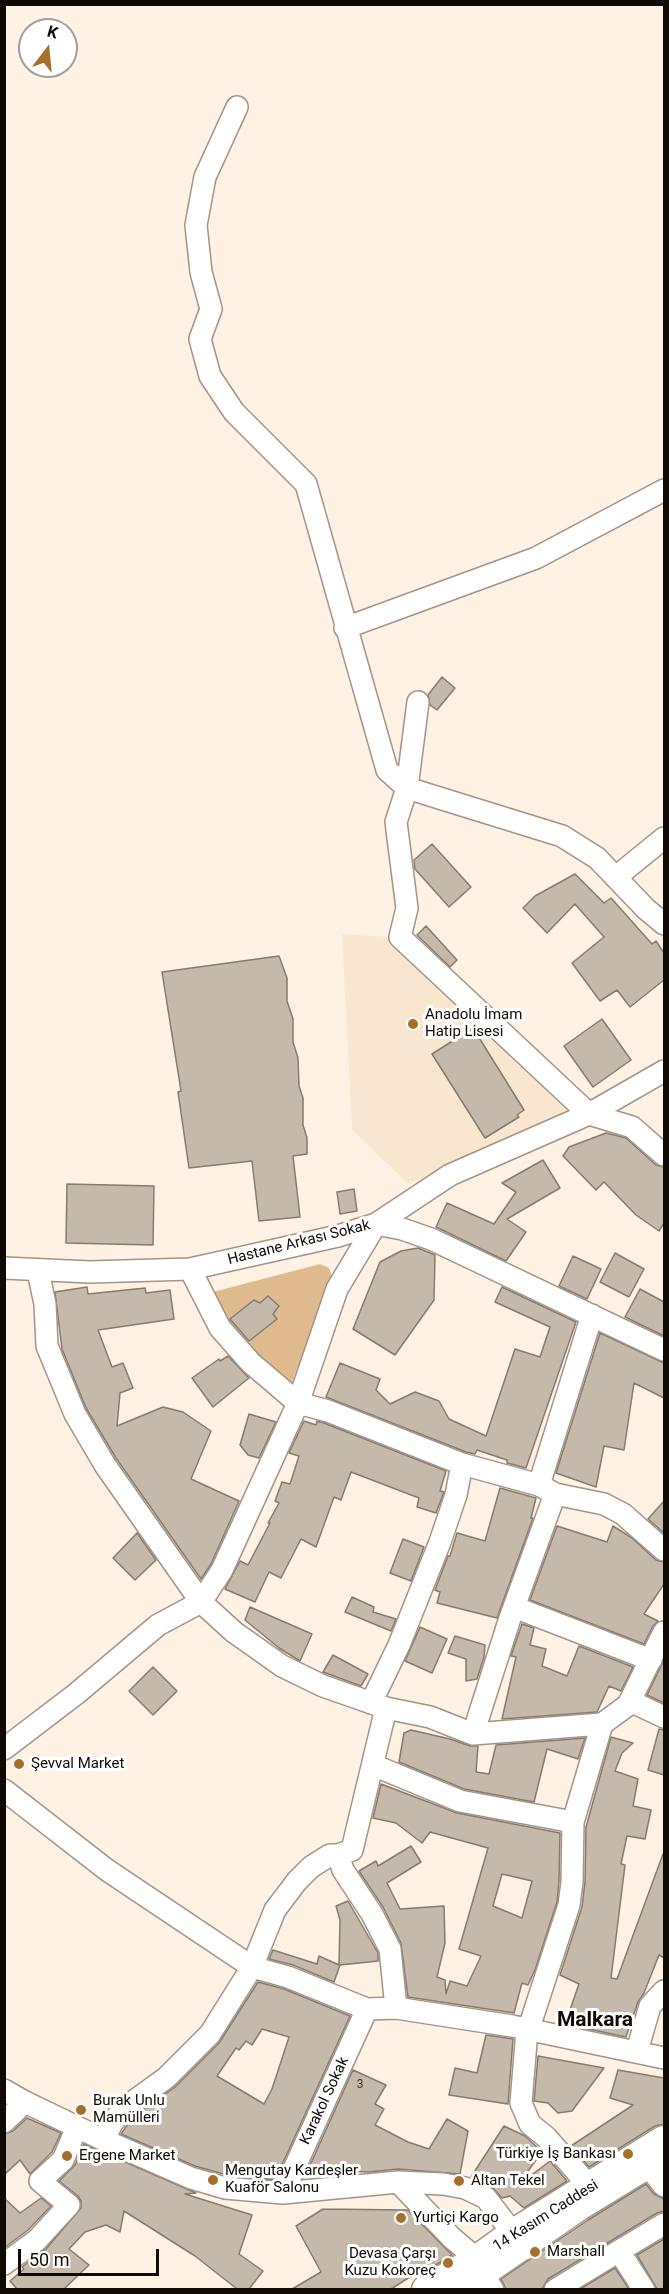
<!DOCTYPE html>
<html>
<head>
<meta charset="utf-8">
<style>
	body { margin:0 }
	#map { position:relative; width:669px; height:2294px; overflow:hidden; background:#fff1e3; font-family:Roboto,sans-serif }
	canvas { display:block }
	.frame { position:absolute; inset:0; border:6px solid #0f0a06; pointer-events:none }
	.north { position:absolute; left:18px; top:18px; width:60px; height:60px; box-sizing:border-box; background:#fff; border:2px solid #9f9d9b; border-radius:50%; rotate:16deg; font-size:16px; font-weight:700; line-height:24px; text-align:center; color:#0f0a06 }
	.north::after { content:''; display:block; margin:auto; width:21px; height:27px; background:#a5702a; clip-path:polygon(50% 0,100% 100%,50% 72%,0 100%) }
	.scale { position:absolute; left:18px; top:2249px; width:141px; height:27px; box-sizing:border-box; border:3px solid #0f0a06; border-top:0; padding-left:8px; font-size:18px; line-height:21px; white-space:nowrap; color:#0f0a06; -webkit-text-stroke:4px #fff; paint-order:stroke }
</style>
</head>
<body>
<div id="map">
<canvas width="669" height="2294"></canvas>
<div class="frame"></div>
<div class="north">K</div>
<div class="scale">50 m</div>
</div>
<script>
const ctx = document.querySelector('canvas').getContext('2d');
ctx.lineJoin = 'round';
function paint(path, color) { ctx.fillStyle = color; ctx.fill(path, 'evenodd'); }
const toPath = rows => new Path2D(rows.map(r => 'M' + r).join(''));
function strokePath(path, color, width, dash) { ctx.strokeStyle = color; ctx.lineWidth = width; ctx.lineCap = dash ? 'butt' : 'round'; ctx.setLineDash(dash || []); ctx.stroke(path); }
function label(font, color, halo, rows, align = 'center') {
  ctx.font = font + ' Roboto,sans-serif'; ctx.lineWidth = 6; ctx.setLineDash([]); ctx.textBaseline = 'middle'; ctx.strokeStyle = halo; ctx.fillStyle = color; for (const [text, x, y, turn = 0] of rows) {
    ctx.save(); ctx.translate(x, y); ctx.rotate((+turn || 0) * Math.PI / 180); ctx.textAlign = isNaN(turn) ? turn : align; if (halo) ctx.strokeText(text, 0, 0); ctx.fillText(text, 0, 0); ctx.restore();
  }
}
paint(toPath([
	[342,934,388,937,573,1110,408,1184,352,1130]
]), '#f9e6d1');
paint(toPath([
	[320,1264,329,1268,332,1276,292,1382,286,1383,246,1348,226,1322,209,1293]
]), '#e0ba8f');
const building = toPath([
	[442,677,455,688,437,710,430,705,428,695,442,677],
	[432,844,471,887,449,907,415,869,414,860,432,844],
	[575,874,604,903,611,898,652,944,656,941,664,953,664,980,630,1007,617,990,600,1001,572,963,604,937,575,904,547,933,523,908,535,896,575,874],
	[426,926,457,960,450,967,417,935,426,926],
	[279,956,287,978,287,1001,293,1019,293,1042,298,1058,299,1086,303,1098,303,1125,307,1138,307,1154,293,1156,300,1217,259,1221,252,1161,189,1168,178,1092,181,1091,162,972,279,956],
	[602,1019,631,1060,593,1087,564,1046,602,1019],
	[473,1028,524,1110,517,1115,519,1117,485,1138,432,1054,473,1028],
	[606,1133,626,1138,656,1165,664,1167,664,1223,659,1231,636,1215,604,1182,596,1190,563,1156,569,1147,606,1133],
	[543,1160,560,1188,507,1219,526,1232,506,1261,436,1227,447,1203,494,1224,516,1192,502,1183,543,1160],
	[67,1184,154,1186,153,1245,66,1243,67,1184],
	[354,1189,357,1211,340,1214,337,1192,354,1189],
	[418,1248,435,1255,434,1300,395,1355,353,1329,380,1262,401,1251,418,1248],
	[615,1253,644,1269,629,1297,600,1282,615,1253],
	[573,1256,601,1269,587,1299,559,1286,573,1256],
	[87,1287,88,1294,145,1288,146,1293,170,1290,174,1319,98,1330,112,1367,123,1363,133,1388,120,1393,117,1426,163,1407,183,1412,211,1431,191,1479,239,1501,211,1564,201,1579,116,1458,86,1408,62,1349,55,1292,87,1287],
	[502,1287,576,1322,526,1468,507,1463,507,1460,477,1450,475,1454,466,1452,326,1397,340,1363,380,1379,376,1390,390,1404,415,1392,439,1401,449,1419,486,1436,515,1349,540,1357,550,1327,495,1302,502,1287],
	[640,1289,664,1302,664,1336,625,1317,640,1289],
	[268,1296,279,1306,273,1314,277,1319,249,1341,230,1319,254,1300,260,1303,268,1296],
	[600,1333,664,1363,664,1398,634,1383,624,1450,604,1446,596,1487,556,1473,600,1333],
	[228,1356,249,1378,213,1407,192,1378,219,1359,220,1361,228,1356],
	[249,1414,276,1422,259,1458,248,1455,240,1445,249,1414],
	[304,1421,316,1425,317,1421,324,1423,446,1471,440,1491,444,1492,436,1513,417,1507,419,1498,351,1472,341,1500,334,1497,316,1547,301,1539,281,1578,269,1572,255,1602,225,1589,240,1561,248,1565,270,1523,268,1523,279,1503,275,1501,282,1482,290,1484,299,1456,289,1453,304,1421],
	[500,1488,536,1498,531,1518,533,1518,497,1618,437,1603,440,1592,435,1590,448,1556,450,1556,457,1533,485,1541,500,1488],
	[664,1501,664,1533,648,1519,664,1501],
	[557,1526,607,1542,613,1526,632,1538,656,1560,664,1562,664,1584,644,1614,658,1621,653,1626,644,1644,530,1600,557,1526],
	[137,1533,156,1560,135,1580,113,1558,137,1533],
	[403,1539,424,1547,411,1581,390,1573,403,1539],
	[352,1597,374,1607,373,1612,396,1619,391,1631,345,1612,352,1597],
	[250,1607,312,1634,300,1661,279,1648,245,1620,250,1607],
	[522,1624,534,1628,530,1645,546,1649,542,1666,567,1676,579,1646,633,1667,621,1691,609,1686,597,1712,502,1719,516,1657,511,1656,522,1624],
	[420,1627,447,1639,432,1673,405,1661,420,1627],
	[455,1636,485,1645,484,1657,477,1679,466,1681,466,1659,448,1653,455,1636],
	[333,1655,368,1674,361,1686,323,1672,333,1655],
	[664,1660,664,1703,647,1695,664,1660],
	[153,1667,177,1691,153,1715,129,1691,153,1667],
	[659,1729,664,1730,664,1775,648,1770,659,1729],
	[411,1730,450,1739,470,1746,478,1746,476,1772,489,1774,496,1745,585,1738,578,1759,547,1749,534,1802,464,1789,399,1762,404,1733,411,1730],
	[611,1737,633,1743,622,1753,615,1771,638,1779,633,1806,651,1810,645,1839,627,1836,621,1864,625,1865,611,1978,617,1979,663,1854,664,1855,664,1958,659,1955,644,1993,638,2002,626,2037,565,2024,579,1984,560,1975,582,1907,585,1882,586,1827,611,1737],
	[381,1784,457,1813,560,1833,559,1881,557,1902,535,1970,528,1985,522,1983,514,2013,408,1997,401,1943,383,1907,359,1871,376,1861,378,1866,411,1846,421,1862,387,1883,400,1909,444,1906,445,1943,437,1977,445,1980,446,1994,450,1981,467,1986,481,1956,459,1949,488,1848,430,1832,422,1843,396,1823,373,1818,381,1784],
	[502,1874,532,1881,522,1918,493,1906,502,1874],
	[348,1901,378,1953,378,1961,340,1965,334,1982,293,1965,269,1959,273,1950,317,1964,319,1956,339,1965,340,1920,336,1906,348,1901],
	[258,1982,284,1989,350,2016,275,2180,227,2175,195,2166,121,2134,132,2118,175,2087,219,2043,258,1982],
	[262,2029,289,2037,272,2089,264,2104,217,2076,236,2048,239,2050,246,2041,252,2045,262,2029],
	[486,2035,513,2039,508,2104,449,2095,455,2068,477,2073,486,2035],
	[538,2056,604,2068,572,2111,558,2113,548,2103,534,2101,538,2056],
	[353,2070,386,2085,375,2104,384,2109,375,2125,408,2142,429,2149,447,2119,468,2131,460,2174,398,2169,369,2172,326,2170,307,2172,353,2070],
	[618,2070,664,2078,664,2124,655,2126,589,2167,571,2146,633,2105,610,2098,618,2070],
	[27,2118,61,2133,52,2152,30,2174,20,2160,4,2175,4,2134,13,2131,27,2118],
	[504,2126,525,2136,542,2152,517,2186,550,2161,567,2181,524,2208,510,2196,502,2198,492,2187,471,2177,504,2126],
	[84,2144,196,2193,185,2194,252,2215,239,2254,263,2271,249,2289,237,2289,195,2256,124,2211,120,2232,106,2225,85,2232,69,2249,89,2265,64,2289,17,2289,10,2281,24,2269,22,2267,46,2249,81,2208,81,2201,78,2196,59,2181,75,2165,84,2144],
	[646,2184,654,2194,664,2199,664,2211,657,2213,548,2279,542,2289,506,2289,501,2279,588,2220,646,2184],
	[4,2198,20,2213,41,2198,51,2206,28,2230,4,2248,4,2198],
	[323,2209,408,2210,452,2255,426,2271,424,2268,391,2289,292,2289,321,2272,296,2226,323,2209],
	[664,2239,664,2289,657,2289,637,2255,664,2239],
	[615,2268,629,2289,580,2289,615,2268]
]);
paint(building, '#c5b9ab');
strokePath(building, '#877b6e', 1.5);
const street = toPath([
	[237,107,205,177,196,225,201,272,211,309,200,339,210,376,234,412,306,484,387,770,407,788,562,836,597,858,646,909,664,924],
	[345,628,536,558,664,490],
	[418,702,407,788,396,822,407,908,400,937,589,1114,632,1127,664,1155],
	[616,877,664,838],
	[4,1268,90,1272,190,1269,338,1236,376,1224,450,1175,589,1114,664,1071],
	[190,1269,220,1328,251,1363,298,1403,328,1411,462,1464,539,1485,555,1494,604,1504,623,1514,664,1550],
	[38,1271,45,1304,47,1346,75,1414,105,1465,201,1602,234,1632,282,1666,323,1686,386,1708,430,1717,473,1734,602,1724],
	[539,1485,592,1315],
	[514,1607,651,1660],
	[630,1701,664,1717],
	[371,1703,399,1645,440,1542,456,1495,462,1464],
	[473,1734,510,1618,555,1494],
	[4,1749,76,1694,158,1625,201,1602,222,1570,298,1403,337,1289,376,1224,402,1229,431,1239,664,1350],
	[373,1765,460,1801,573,1822],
	[4,1790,107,1870,252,1967,288,1977,367,2009,396,2008,512,2026,664,2058],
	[338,1855,343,1870,372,1914,390,1949,396,2008],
	[527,2030,521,2103,530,2124,546,2137,591,2188],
	[528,2031,569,1905,572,1882,573,1822,602,1724,628,1705,664,1632],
	[637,2051,650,2006,664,1991],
	[4,2090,25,2102,104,2140,191,2178,225,2188,283,2193,398,2182,443,2184,465,2188,486,2198,525,2249],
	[4,2122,25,2102],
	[104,2140,112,2123,123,2109,166,2078,210,2034,252,1967,275,1910,297,1881,311,1867,330,1855,338,1855,352,1850,386,1708],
	[649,2167,664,2186],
	[398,2182,452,2238,478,2260,484,2276,493,2290],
	[283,2193,367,2009],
	[4,2264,37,2240,69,2205,40,2181,63,2160,77,2127],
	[459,2290,484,2276,581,2209,658,2162],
	[555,2290,619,2251],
	[644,2290,619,2251,664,2224]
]);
const secondary = toPath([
	[427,2290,478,2260,514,2234,664,2141]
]);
strokePath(street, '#a19587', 24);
strokePath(secondary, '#a19587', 33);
strokePath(street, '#fff', 21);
strokePath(secondary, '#fff', 30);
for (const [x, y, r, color] of [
	[413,1024,6,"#a5702a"],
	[19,1764,6,"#a5702a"],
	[81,2110,6,"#a5702a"],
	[628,2154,6,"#a5702a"],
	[67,2156,6,"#a5702a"],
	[213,2180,6,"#a5702a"],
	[459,2181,6,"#a5702a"],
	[401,2218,6,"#a5702a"],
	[535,2252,6,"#a5702a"],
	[448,2263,6,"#a5702a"]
]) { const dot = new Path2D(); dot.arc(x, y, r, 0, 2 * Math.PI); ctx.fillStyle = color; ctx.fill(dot); strokePath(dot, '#fff', 2); }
label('12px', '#3c362f', null, [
	["3",360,2085]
]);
label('15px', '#0f0a06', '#fff', [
	["Anadolu İmam",425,1015],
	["Hatip Lisesi",425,1032],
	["Şevval Market",31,1764],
	["Burak Unlu",93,2101],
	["Mamülleri",93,2118],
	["Türkiye İş Bankası",616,2154,"right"],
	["Ergene Market",79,2156],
	["Mengutay Kardeşler",225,2171],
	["Kuaför Salonu",225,2188],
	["Altan Tekel",471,2181],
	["Yurtiçi Kargo",413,2218],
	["Marshall",547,2252],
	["Devasa Çarşı",436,2254,"right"],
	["Kuzu Kokoreç",436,2271,"right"]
], 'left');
label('15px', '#0f0a06', '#fff', [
	["Hastane Arkası Sokak",299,1243,-14],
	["Karakol Sokak",325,2101,-65],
	["14 Kasım Caddesi",546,2216,-32]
]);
label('bold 21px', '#0f0a06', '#fff', [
	["Malkara",595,2021]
]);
</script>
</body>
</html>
